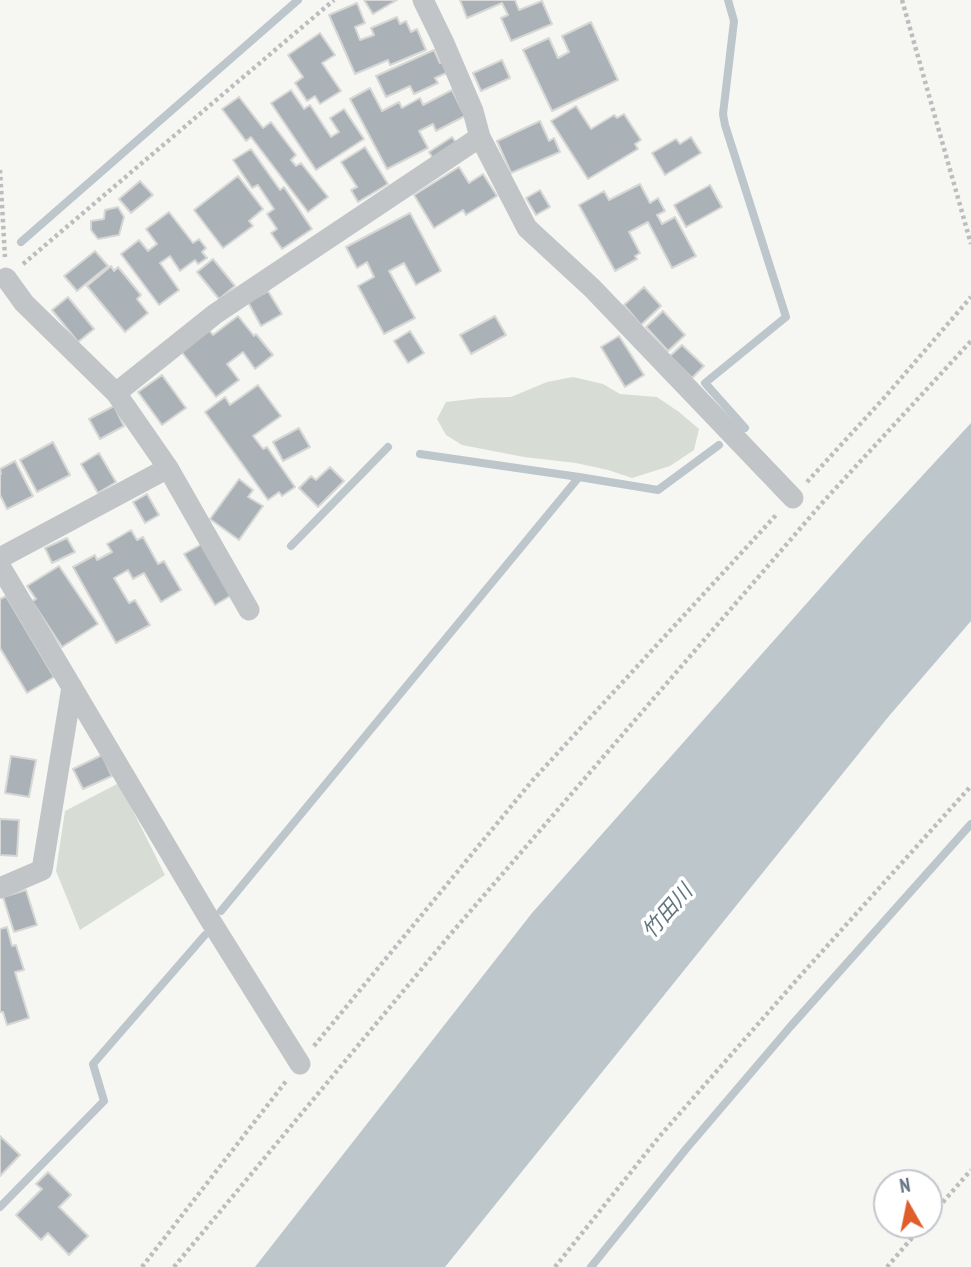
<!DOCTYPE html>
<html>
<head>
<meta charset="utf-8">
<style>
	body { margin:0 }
	#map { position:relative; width:971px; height:1267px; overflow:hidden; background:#f6f6f3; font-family:"PT Sans Narrow",sans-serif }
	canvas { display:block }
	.north { position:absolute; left:873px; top:1169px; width:70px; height:70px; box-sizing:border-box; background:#fff; border:2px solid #c2c7cd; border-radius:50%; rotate:351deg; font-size:19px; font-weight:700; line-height:28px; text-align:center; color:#667483 }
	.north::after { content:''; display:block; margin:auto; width:24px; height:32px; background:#df5e2a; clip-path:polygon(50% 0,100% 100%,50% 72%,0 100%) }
</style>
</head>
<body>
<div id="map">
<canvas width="971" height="1267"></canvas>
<div class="north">N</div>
</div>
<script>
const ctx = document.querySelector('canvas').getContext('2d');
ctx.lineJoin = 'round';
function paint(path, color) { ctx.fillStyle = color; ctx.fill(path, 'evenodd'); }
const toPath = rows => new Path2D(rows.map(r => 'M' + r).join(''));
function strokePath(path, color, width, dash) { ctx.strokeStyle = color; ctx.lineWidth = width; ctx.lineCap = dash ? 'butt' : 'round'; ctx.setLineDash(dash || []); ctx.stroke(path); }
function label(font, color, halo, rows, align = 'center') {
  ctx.font = font + ' "PT Sans Narrow","Noto Sans JP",sans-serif'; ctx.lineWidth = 7; ctx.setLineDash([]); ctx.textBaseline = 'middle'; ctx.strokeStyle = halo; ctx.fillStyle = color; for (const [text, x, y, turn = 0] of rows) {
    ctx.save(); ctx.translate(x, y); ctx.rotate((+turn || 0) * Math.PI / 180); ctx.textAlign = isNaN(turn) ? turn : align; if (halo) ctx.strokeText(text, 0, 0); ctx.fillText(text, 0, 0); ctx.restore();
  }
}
paint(toPath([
	[573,377,603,384,620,394,657,397,679,412,699,429,694,450,670,466,632,478,608,470,576,463,524,457,462,445,446,435,437,419,446,402,479,398,511,397,547,382],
	[119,783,165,875,80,930,56,871,65,811]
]), '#d7ddd4');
paint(toPath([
	[971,423,971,621,889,716,445,1267,255,1267,532,913,862,541]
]), '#bcc6cb');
strokePath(toPath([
	[728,0,734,21,723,114,725,125,786,317,705,383,745,428],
	[21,242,298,0],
	[420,454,579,477],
	[291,546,388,447],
	[221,911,579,477,658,490,719,445],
	[0,1207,104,1101,93,1064,205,935],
	[591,1267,686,1149,790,1027,971,824]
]), '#bcc6cb', 8);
const building = toPath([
	[364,0,397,0,373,14,364,0],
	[460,0,515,0,519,10,542,1,552,24,511,41,501,18,508,15,502,3,467,18,460,0],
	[357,3,365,23,355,27,360,40,374,35,371,28,397,17,400,24,406,21,411,32,417,29,426,50,390,65,388,60,355,74,329,15,357,3],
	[591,22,618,80,552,111,523,50,549,38,558,58,569,52,562,36,591,22],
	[320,33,335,55,322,63,341,91,320,104,315,96,307,101,295,83,303,77,288,55,320,33],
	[434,50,440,63,446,60,451,71,435,78,438,83,414,94,410,86,386,97,376,76,434,50],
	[502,60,510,78,481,91,473,73,502,60],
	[370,88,382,111,399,102,402,108,420,98,423,105,452,90,465,116,436,131,433,124,419,131,428,148,387,169,350,99,370,88],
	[291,90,304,109,310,105,331,137,339,132,330,118,344,109,364,139,316,170,271,103,291,90],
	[239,97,263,128,271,122,296,155,291,160,296,166,301,163,328,197,308,212,251,137,246,141,222,109,239,97],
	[576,106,591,129,614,115,617,118,624,114,641,140,635,144,638,149,588,179,551,121,576,106],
	[540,121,549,141,554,138,560,152,511,173,497,141,540,121],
	[452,137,458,145,434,160,429,152,452,137],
	[691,137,701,153,665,175,652,153,676,139,680,144,691,137],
	[365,147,388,184,358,202,351,190,357,187,341,162,365,147],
	[251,149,280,190,284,187,312,229,282,249,271,233,277,229,267,214,274,209,258,185,252,188,233,160,251,149],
	[459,167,469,183,483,174,497,196,466,215,463,210,434,228,414,195,459,167],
	[238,176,263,209,249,221,253,226,223,248,194,210,238,176],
	[140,181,153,195,131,213,119,199,140,181],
	[640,184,650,203,658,198,665,211,657,215,662,224,675,217,696,256,672,268,648,222,629,232,640,253,635,256,637,259,615,271,579,205,604,191,609,200,640,184],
	[710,185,722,207,686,227,674,205,710,185],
	[540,190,550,207,536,215,526,198,540,190],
	[118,207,124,217,119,235,98,239,91,230,91,221,104,219,105,210,118,207],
	[169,212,193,243,199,239,206,248,202,252,207,258,198,264,195,260,180,271,170,256,160,263,179,290,159,305,121,254,139,240,148,251,157,244,146,229,169,212],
	[410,213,441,271,416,285,404,263,389,271,415,318,384,334,358,286,374,277,367,262,357,268,346,247,410,213],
	[95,251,108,266,77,291,64,276,95,251],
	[213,259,235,286,219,299,197,272,213,259],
	[111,266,114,271,118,267,141,295,137,299,148,313,125,332,87,286,111,266],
	[644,287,661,306,641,325,624,305,644,287],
	[268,291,282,314,261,326,248,302,268,291],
	[68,297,94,329,78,342,52,310,68,297],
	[663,311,685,335,668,351,646,327,663,311],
	[238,316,254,336,256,334,273,355,255,369,243,352,227,364,239,380,216,397,181,351,209,330,213,335,238,316],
	[495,316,506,335,471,354,460,335,495,316],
	[410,331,424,353,408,363,394,341,410,331],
	[619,336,644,375,625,387,601,347,619,336],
	[682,345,704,366,692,378,670,356,682,345],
	[162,375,186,408,162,425,138,392,162,375],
	[258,385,281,416,253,436,263,449,267,447,295,487,282,496,279,492,268,500,205,412,225,397,230,405,258,385],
	[114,406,124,426,100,439,89,419,114,406],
	[299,428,310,447,283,461,273,442,299,428],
	[53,442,70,475,37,492,20,460,53,442],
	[99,453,116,482,98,493,81,464,99,453],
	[15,461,33,496,7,509,0,495,0,475,1,474,0,469,15,461],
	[330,467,344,481,318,507,299,488,311,476,316,480,330,467],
	[239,479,253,490,248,497,263,506,239,540,210,519,239,479],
	[147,494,159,515,145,523,133,502,147,494],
	[131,530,137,540,143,537,158,564,164,561,181,590,161,602,144,573,133,579,128,570,114,578,129,603,135,600,150,625,116,643,73,567,95,555,97,560,112,552,107,544,131,530],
	[67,538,75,552,52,563,45,548,67,538],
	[202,544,232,595,215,605,184,554,202,544],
	[59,566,98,624,62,647,32,601,36,599,27,586,59,566],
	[6,596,54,677,27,693,0,648,0,599,6,596],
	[102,755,112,776,83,789,73,769,102,755],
	[11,756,36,760,29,797,5,793,11,756],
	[0,819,19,820,17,856,0,855,0,819],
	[26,890,37,925,14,932,3,897,26,890],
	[7,927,12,946,16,945,24,970,15,972,29,1018,7,1025,3,1012,0,1012,0,929,7,927],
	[0,1136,20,1155,0,1176,0,1136],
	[48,1172,71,1195,59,1207,88,1236,69,1255,48,1233,41,1240,16,1215,42,1189,36,1184,48,1172]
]);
paint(building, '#aab2b7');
strokePath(building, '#d7d7d5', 2);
strokePath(toPath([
	[902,0,971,244],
	[0,170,5,257],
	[23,264,334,0],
	[807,482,884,398,971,297],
	[314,1046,532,781,777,514],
	[929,1218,971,1170],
	[142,1267,287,1080],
	[174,1267,449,936,823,502,971,341],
	[555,1267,659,1137,801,975,971,786],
	[887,1267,923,1225]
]), '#bbbdbf', 4.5, [3.5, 3.5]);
strokePath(toPath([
	[423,0,443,41,473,111,480,137,527,228,592,288,793,498],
	[116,393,215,314,480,137],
	[168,468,249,610],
	[0,558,168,468,116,393,24,303,6,278],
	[0,566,207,915,300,1064],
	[0,888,42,870,72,687]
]), '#c1c5c8', 21);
label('italic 21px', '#61767f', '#fff', [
	["竹田川",668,912,-49]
]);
</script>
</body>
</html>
